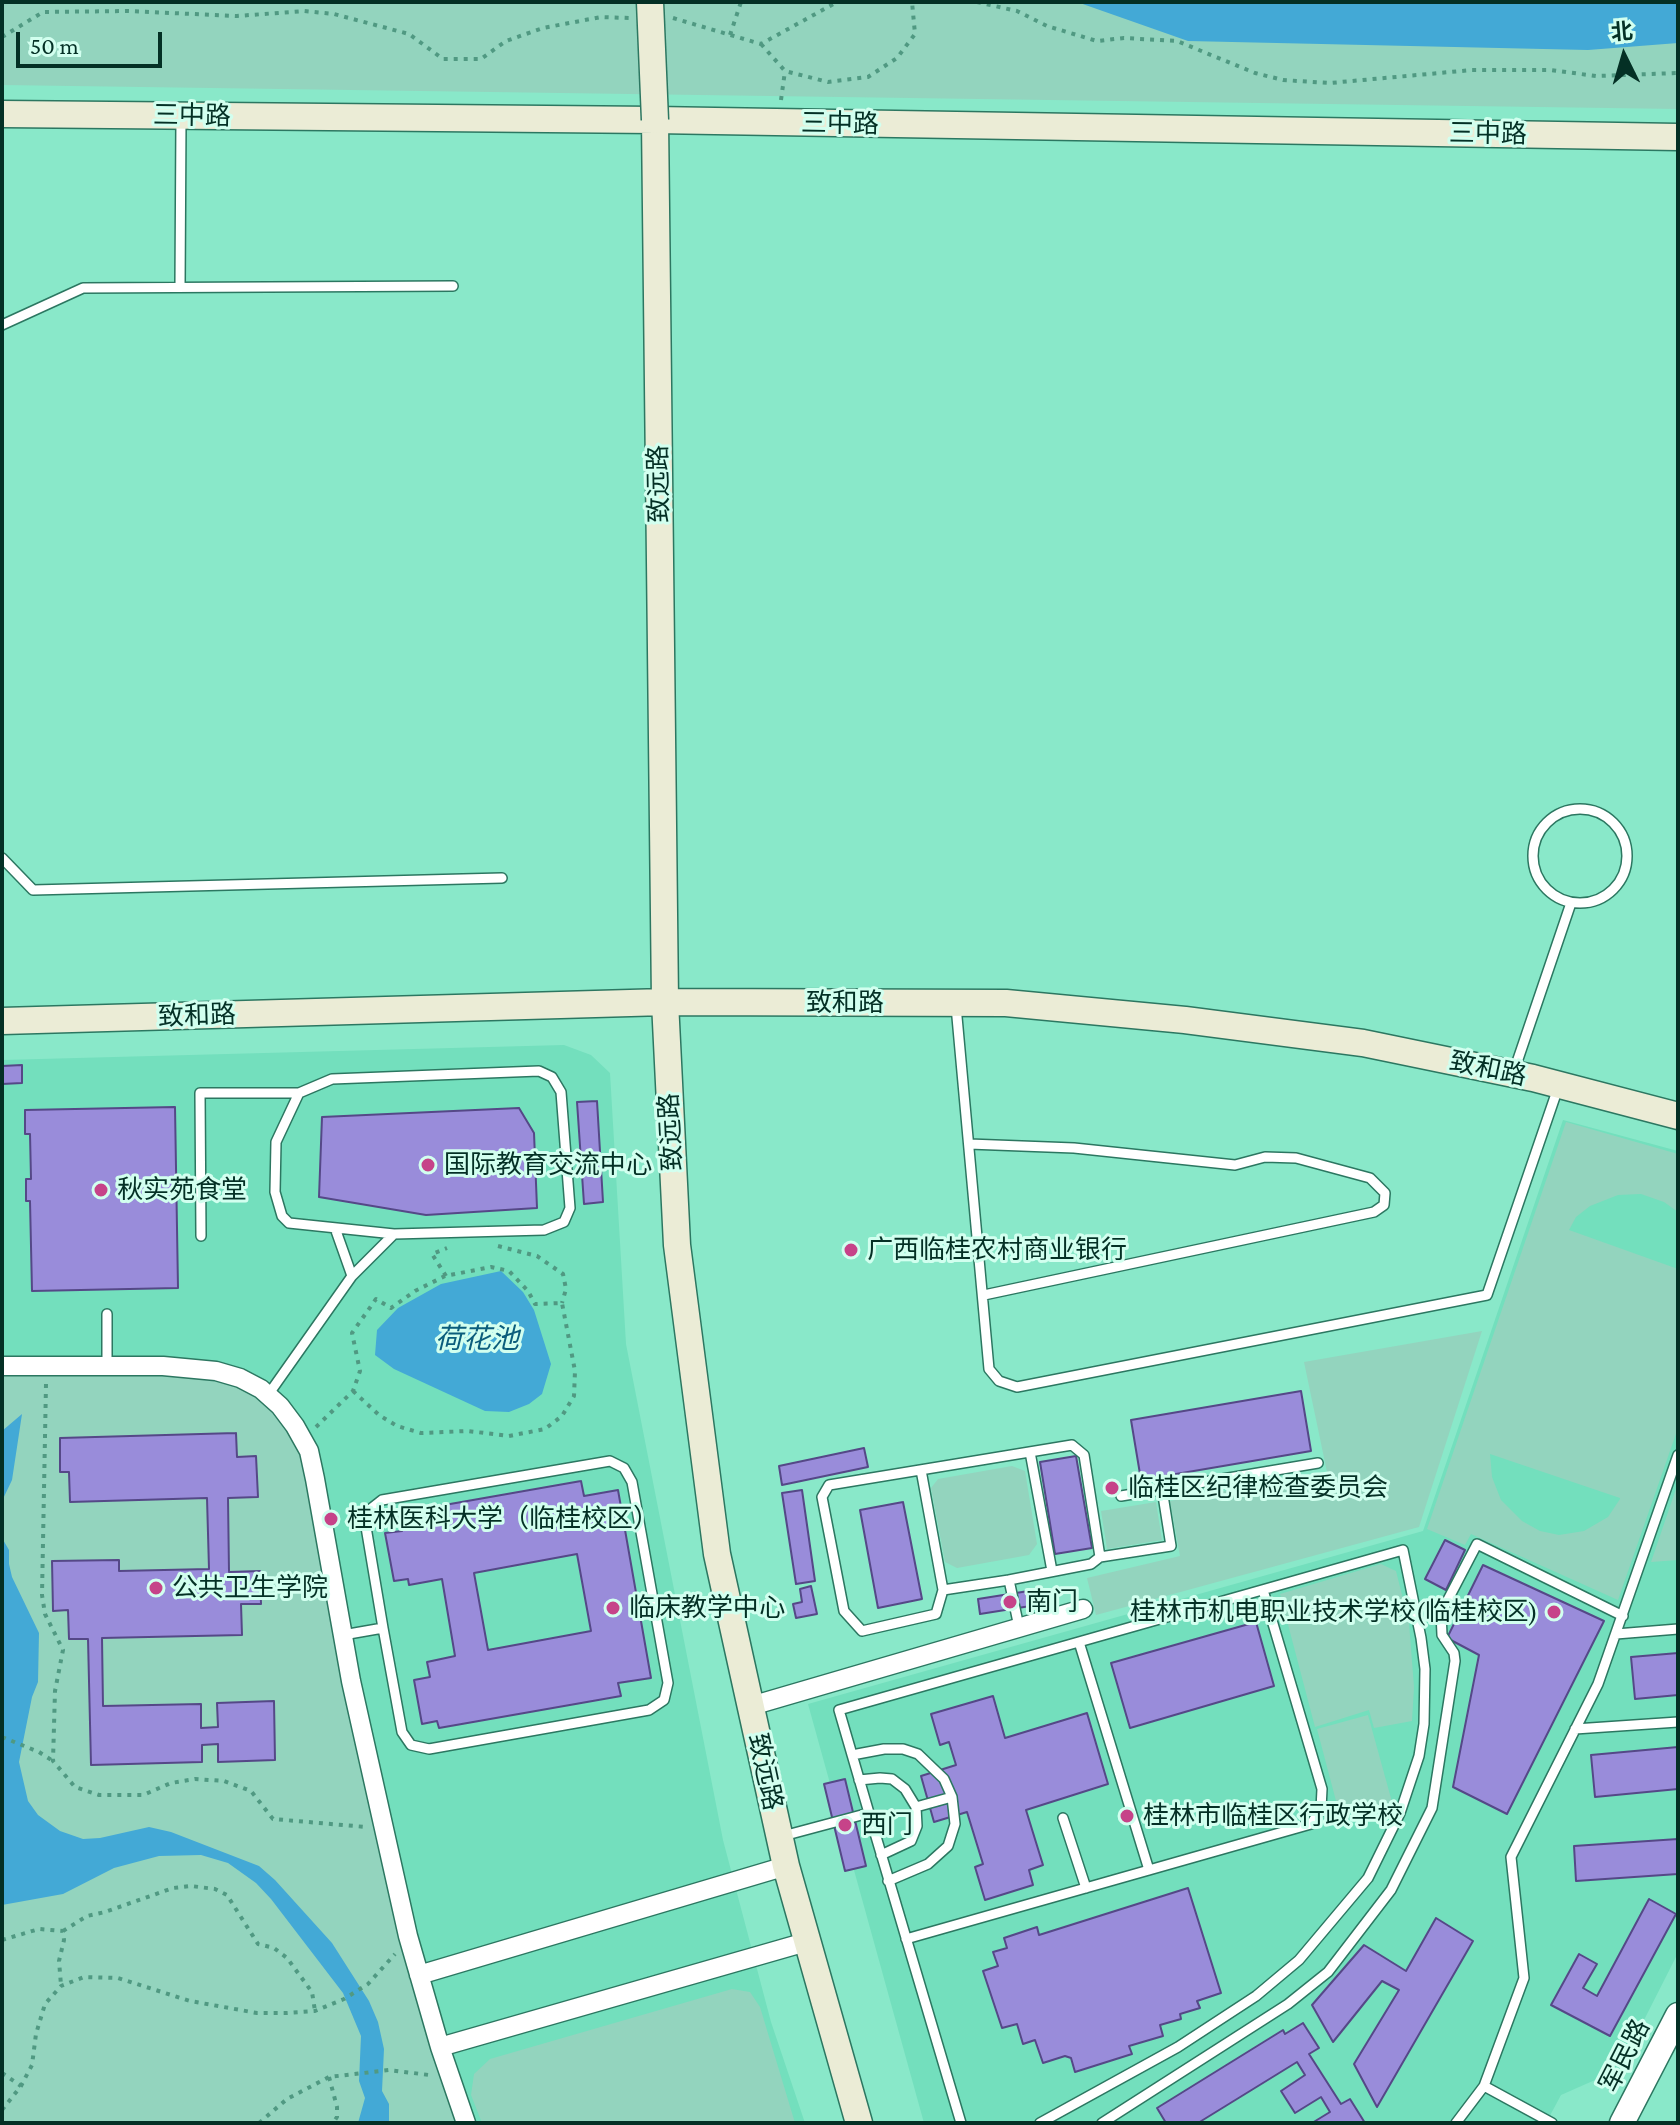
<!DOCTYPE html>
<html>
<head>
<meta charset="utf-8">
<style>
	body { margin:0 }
	#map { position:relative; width:1680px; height:2125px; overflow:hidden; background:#89e8c9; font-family:"Crimson Pro","Noto Sans SC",serif }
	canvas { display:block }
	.frame { position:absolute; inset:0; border:4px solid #043025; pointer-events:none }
	.north { position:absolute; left:1584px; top:16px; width:80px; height:80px; -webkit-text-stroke:6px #d2ffef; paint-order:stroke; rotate:355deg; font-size:22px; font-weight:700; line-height:32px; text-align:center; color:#043025 }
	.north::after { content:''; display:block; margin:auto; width:28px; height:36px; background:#043025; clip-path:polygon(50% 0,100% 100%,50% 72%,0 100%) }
	.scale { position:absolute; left:16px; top:32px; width:146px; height:36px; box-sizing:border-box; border:4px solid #043025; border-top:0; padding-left:10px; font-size:24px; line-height:28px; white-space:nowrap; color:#043025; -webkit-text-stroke:6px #d2ffef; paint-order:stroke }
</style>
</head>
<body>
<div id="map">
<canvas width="1680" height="2125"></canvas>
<div class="frame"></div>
<div class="north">北</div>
<div class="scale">50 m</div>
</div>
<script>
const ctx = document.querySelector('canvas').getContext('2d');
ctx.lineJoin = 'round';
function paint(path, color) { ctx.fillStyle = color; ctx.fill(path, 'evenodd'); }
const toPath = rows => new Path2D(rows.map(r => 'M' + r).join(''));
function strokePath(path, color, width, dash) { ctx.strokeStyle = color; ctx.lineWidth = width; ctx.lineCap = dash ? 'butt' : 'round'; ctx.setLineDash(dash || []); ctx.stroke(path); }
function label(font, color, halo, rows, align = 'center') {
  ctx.font = font + ' "Crimson Pro","Noto Sans SC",serif'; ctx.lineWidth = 6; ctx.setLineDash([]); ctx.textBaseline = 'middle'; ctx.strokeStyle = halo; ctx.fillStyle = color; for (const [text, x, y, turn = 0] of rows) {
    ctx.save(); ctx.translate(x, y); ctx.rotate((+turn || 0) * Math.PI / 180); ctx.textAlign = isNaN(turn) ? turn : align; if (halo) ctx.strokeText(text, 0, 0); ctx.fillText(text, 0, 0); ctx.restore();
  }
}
paint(toPath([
	[564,1045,591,1055,610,1073,626,1344,723,1840,771,2022,805,2123,2,2123,2,1060],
	[1563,1120,1678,1151,1678,1953,1609,2089,1595,2080,1561,2095,1546,2123,924,2123,808,1704,1423,1531]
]), '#73dfbd');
paint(toPath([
	[2,2,1678,2,1678,109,2,85],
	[1566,1122,1678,1154,1678,1212,1664,1202,1641,1194,1618,1195,1590,1206,1576,1217,1569,1230,1678,1269,1678,1428,1618,1600,1471,1534,1465,1545,1427,1529],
	[1490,1454,1620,1498,1620,1499,1608,1517,1584,1531,1559,1535,1540,1531,1522,1521,1501,1500,1492,1477],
	[1482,1331,1419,1527,1096,1615,1087,1578,1180,1556,1170,1501,1327,1472,1304,1362],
	[2,1366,240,1378,295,1426,351,1681,466,2123,2,2123],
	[1012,1466,1025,1471,1037,1544,1029,1555,957,1568,945,1562,931,1488,938,1479],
	[1678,1483,1678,1560,1651,1562],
	[1156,1502,1162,1540,1107,1549,1101,1511],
	[1381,1564,1396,1571,1409,1623,1414,1687,1412,1721,1374,1728,1369,1710,1315,1727,1280,1594],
	[1368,1715,1392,1802,1340,1816,1317,1729],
	[732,1989,750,1992,760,2007,795,2123,482,2123,471,2095,474,2074,490,2059]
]), '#93d4be');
paint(toPath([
	[1077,2,1678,2,1678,43,1588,50,1188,41],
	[501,1271,523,1292,534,1310,551,1364,542,1394,529,1404,509,1412,485,1411,394,1369,375,1355,377,1330,398,1308,441,1284],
	[22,1414,12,1480,2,1501,2,1431],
	[2,1538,9,1550,9,1564,12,1577,39,1633,38,1682,32,1697,19,1762,28,1801,38,1815,60,1831,83,1839,100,1838,149,1827,171,1832,259,1866,275,1880,332,1943,369,2001,378,2022,384,2049,382,2091,389,2104,389,2123,358,2123,365,2098,359,2081,361,2036,343,1993,271,1899,256,1883,228,1863,201,1855,159,1856,114,1868,63,1894,2,1905]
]), '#43a9d6');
const building = toPath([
	[22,1065,22,1083,2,1084,2,1066,22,1065],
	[597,1101,603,1202,584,1204,577,1102,597,1101],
	[175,1107,178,1288,32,1291,30,1201,26,1201,26,1179,31,1179,30,1134,25,1134,25,1110,175,1107],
	[519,1108,534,1133,537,1208,426,1215,319,1197,322,1117,519,1108],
	[1301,1391,1311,1451,1141,1480,1131,1420,1301,1391],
	[236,1433,237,1457,256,1456,258,1497,228,1498,229,1572,260,1571,261,1604,241,1604,242,1635,102,1638,103,1706,201,1704,201,1728,218,1727,217,1703,274,1701,275,1760,218,1762,218,1744,202,1745,202,1762,91,1765,88,1639,69,1639,68,1610,53,1611,52,1561,119,1560,119,1571,209,1569,207,1498,70,1502,69,1472,60,1472,60,1438,236,1433],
	[864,1448,868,1467,782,1485,779,1466,864,1448],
	[1076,1456,1092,1548,1055,1554,1040,1462,1076,1456],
	[581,1481,584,1496,618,1490,651,1678,618,1683,621,1696,439,1728,437,1721,422,1724,414,1680,430,1677,427,1662,455,1656,442,1579,409,1585,408,1579,394,1581,385,1533,402,1531,399,1513,581,1481],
	[577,1554,591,1631,488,1650,474,1573,577,1554],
	[802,1490,815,1581,796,1584,782,1493,802,1490],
	[903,1502,922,1599,878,1608,860,1510,903,1502],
	[1445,1540,1465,1550,1446,1590,1425,1579,1445,1540],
	[1483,1565,1604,1621,1507,1814,1453,1787,1479,1655,1447,1638,1483,1565],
	[811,1586,817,1614,796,1618,793,1604,802,1602,800,1589,811,1586],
	[1041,1589,1043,1604,980,1614,978,1599,1041,1589],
	[1256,1622,1274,1686,1130,1728,1111,1663,1256,1622],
	[1678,1653,1678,1695,1635,1699,1631,1657,1678,1653],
	[993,1696,1005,1738,1087,1713,1108,1784,1026,1810,1043,1865,1029,1870,1033,1885,985,1900,975,1867,983,1864,967,1812,934,1822,921,1776,956,1765,949,1742,940,1745,931,1714,993,1696],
	[1678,1747,1678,1789,1595,1797,1591,1755,1678,1747],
	[845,1779,866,1866,845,1871,824,1784,845,1779],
	[1678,1839,1678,1874,1576,1881,1574,1846,1678,1839],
	[1188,1888,1221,1993,1197,2001,1200,2008,1180,2014,1181,2019,1160,2025,1163,2036,1129,2046,1132,2054,1075,2072,1071,2058,1065,2056,1043,2063,1035,2040,1023,2044,1017,2024,1002,2028,983,1971,998,1966,993,1952,1007,1948,1004,1938,1037,1927,1039,1935,1188,1888],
	[1649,1899,1676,1914,1610,2036,1551,2005,1579,1954,1597,1964,1583,1988,1597,1996,1649,1899],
	[1436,1918,1473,1941,1377,2107,1354,2064,1399,1990,1382,1981,1333,2042,1312,2005,1364,1945,1406,1971,1436,1918],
	[1303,2023,1319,2048,1309,2054,1341,2104,1350,2099,1365,2123,1312,2123,1330,2112,1321,2097,1295,2113,1281,2091,1305,2075,1297,2062,1198,2123,1166,2123,1157,2108,1283,2030,1285,2034,1303,2023]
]);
paint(building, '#998cda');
strokePath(building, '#554887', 2);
const service = toPath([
	[180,287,181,119],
	[2,325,83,288,453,286],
	'1533 856a47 47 0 1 1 94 0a47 47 0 1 1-94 0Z',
	[2,858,33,890,502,878],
	[956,1006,989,1369,999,1381,1017,1387,1487,1295,1558,1088],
	[1514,1071,1571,903],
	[969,1144,1074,1148,1235,1165,1265,1157,1296,1158,1370,1178,1385,1193,1384,1205,1374,1212,984,1295],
	[335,1228,352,1276],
	[201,1236,200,1093,299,1093],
	[107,1314,107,1366],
	[268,1395,352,1276,394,1234,544,1230,564,1222,570,1208,561,1092,552,1077,539,1071,332,1079,299,1093,276,1142,275,1192,282,1216,289,1223,394,1234],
	[1030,1452,1052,1571],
	[921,1470,943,1590],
	[1121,1496,1318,1463],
	[1100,1557,1171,1546,1162,1489],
	[1009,1580,943,1590,936,1614,862,1631,844,1611,822,1497,829,1485,1072,1445,1084,1455,1100,1557,1091,1564,1009,1580,1019,1627],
	[1616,1634,1678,1629],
	[343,1635,383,1628,402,1732,411,1745,429,1749,649,1710,664,1700,668,1683,632,1482,624,1468,610,1461,382,1500,368,1511,366,1527,383,1628],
	[1079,1642,1149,1870],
	[1575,1729,1678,1722],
	[852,1755,884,1749,903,1749,918,1754,944,1779,952,1797,955,1824,948,1846,928,1864,888,1881],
	[859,1780,880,1778,892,1779,905,1789,916,1807,917,1826,911,1841,881,1855],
	[916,1807,952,1797],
	[869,1813,839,1710,1403,1550,1421,1638,1425,1669,1424,1724,1419,1756,1400,1813,1368,1878,1299,1960,1256,1996,1178,2047,1040,2123],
	[1063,1818,1086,1888],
	[783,1836,869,1813,961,2123],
	[906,1939,1311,1824,1321,1809,1322,1789,1263,1590],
	[1102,2123,1288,2004,1328,1972,1391,1890,1432,1808,1455,1661,1454,1653,1442,1635,1441,1613,1477,1544,1623,1616],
	[1456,2123,1484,2086],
	[1552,2123,1484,2086,1524,1978,1511,1857,1598,1684,1678,1455]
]);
const minor = toPath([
	[2,1366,163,1366,216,1371,240,1378,261,1389,280,1406,295,1426,309,1451,315,1479,351,1681,408,1936,440,2047,466,2123],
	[751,1706,1083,1609],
	[419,1975,786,1866],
	[440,2047,806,1942]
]);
const tertiary = toPath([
	[1622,2123,1678,2015]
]);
const secondary = toPath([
	[2,114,655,120,1678,137],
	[655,120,665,1002,677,1245,717,1554,786,1866,859,2123],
	[2,1021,665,1002,1006,1003,1185,1020,1363,1043,1533,1078,1678,1116]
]);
strokePath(service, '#2c7761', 12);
strokePath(minor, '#2c7761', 21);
strokePath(tertiary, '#2c7761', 27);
strokePath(secondary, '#2c7761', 29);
strokePath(toPath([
	[977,2,1017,11,1047,26,1097,41,1124,38,1177,41,1255,73,1283,80,1330,83,1472,70,1551,70,1596,76,1678,73],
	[673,18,761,44,837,2],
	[730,35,741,2],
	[2,37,43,12,127,11,237,16,304,11,334,14,409,34,443,59,481,59,506,41,543,28,601,17,629,18],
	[761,44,785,71,828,82,868,77,897,58,915,34,912,2],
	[781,100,785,71],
	[498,1246,537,1256,563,1274,566,1289,562,1303],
	[446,1276,432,1254,447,1248],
	[46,1384,42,1595,45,1614,63,1650,55,1691,53,1761,75,1787,99,1795,143,1795,171,1783,195,1779,224,1781,251,1791,273,1819,366,1827],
	[316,1427,353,1391,360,1371,352,1333,376,1299,391,1308,415,1291,445,1276,491,1267,509,1271,528,1291,535,1304,562,1303,575,1371,574,1396,562,1416,545,1429,509,1436,468,1431,421,1433,397,1426,379,1415,353,1391],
	[2,1737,39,1752,53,1761],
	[63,1931,87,1916,105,1912,173,1888,191,1886,215,1889,227,1895,258,1944,274,1948,287,1958,312,1992,315,2011],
	[2,1940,39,1929,63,1931,64,1940,59,1961,61,1985],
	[2,2073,21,2086],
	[329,2077,337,2107,337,2117,333,2123],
	[2,2110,21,2086,32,2065,36,2034,45,2004,61,1986,84,1977,118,1978,190,2001,257,2013,287,2013,315,2011,344,1999,368,1984,395,1954],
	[259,2123,287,2099,329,2077,389,2070,429,2075]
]), '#509982', 4, [4, 6]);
strokePath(service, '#fff', 9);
strokePath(minor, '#fff', 18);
strokePath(tertiary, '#fff', 24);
strokePath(secondary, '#ebecd6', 26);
const secondaryBridge = toPath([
	[650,2,655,120]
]);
strokePath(secondaryBridge, '#2c7761', 29, []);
strokePath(secondaryBridge, '#ebecd6', 26);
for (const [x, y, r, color] of [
	[428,1165,8,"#c64389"],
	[101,1190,8,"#c64389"],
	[851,1250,8,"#c64389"],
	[1112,1488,8,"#c64389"],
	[331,1519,8,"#c64389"],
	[156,1588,8,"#c64389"],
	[1010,1602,8,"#c64389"],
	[613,1608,8,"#c64389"],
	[1554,1612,8,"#c64389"],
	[1127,1816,8,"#c64389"],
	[845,1825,8,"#c64389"]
]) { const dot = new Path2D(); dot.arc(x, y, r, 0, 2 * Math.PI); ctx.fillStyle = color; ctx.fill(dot); strokePath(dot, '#d2ffef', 3); }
label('26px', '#043025', '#d2ffef', [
	["三中路",192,116,1],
	["三中路",840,124,1],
	["三中路",1488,134,1],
	["致远路",659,484,-91],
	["致和路",845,1003],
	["致和路",197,1016,-2],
	["致和路",1488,1069,12],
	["致远路",671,1132,-93],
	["致远路",765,1772,78],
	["军民路",1625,2056,-63]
]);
label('26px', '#043025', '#d2ffef', [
	["国际教育交流中心",444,1165],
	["秋实苑食堂",117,1190],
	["广西临桂农村商业银行",867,1250],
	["临桂区纪律检查委员会",1128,1488],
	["桂林医科大学（临桂校区）",347,1519],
	["公共卫生学院",172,1588],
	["南门",1026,1602],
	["临床教学中心",629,1608],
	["桂林市机电职业技术学校(临桂校区)",1538,1612,"right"],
	["桂林市临桂区行政学校",1143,1816],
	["西门",861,1825]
], 'left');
label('italic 28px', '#0b5d7c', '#d2ffef', [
	["荷花池",477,1339]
]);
</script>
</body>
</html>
